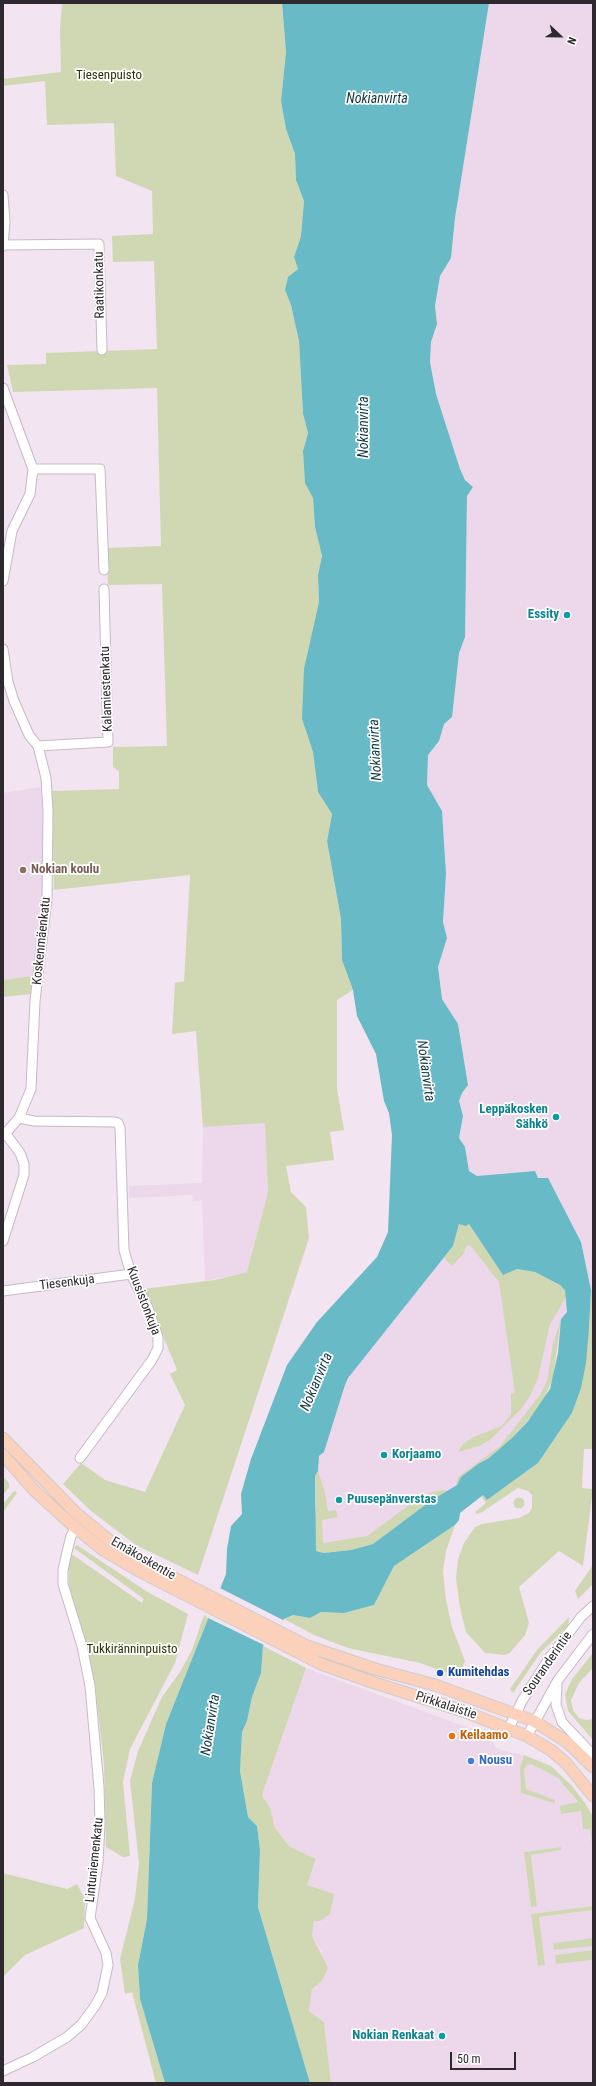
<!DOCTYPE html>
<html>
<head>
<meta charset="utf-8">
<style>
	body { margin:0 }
	#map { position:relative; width:596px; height:2086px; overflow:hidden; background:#f2e4f0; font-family:"Roboto Condensed",sans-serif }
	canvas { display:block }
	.frame { position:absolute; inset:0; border:4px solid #2e292e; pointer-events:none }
	.north { position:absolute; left:540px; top:16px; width:40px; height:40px; -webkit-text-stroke:3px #fff; paint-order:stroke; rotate:112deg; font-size:11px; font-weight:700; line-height:16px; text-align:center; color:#2e292e }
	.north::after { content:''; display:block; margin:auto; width:14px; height:18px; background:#2e292e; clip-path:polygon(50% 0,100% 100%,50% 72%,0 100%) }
	.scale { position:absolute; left:450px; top:2052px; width:66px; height:18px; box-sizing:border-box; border:2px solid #2e292e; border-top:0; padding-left:5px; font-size:12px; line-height:14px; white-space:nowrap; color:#2e292e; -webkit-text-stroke:3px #fff; paint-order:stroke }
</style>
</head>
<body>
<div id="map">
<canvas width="596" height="2086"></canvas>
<div class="frame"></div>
<div class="north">N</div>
<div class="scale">50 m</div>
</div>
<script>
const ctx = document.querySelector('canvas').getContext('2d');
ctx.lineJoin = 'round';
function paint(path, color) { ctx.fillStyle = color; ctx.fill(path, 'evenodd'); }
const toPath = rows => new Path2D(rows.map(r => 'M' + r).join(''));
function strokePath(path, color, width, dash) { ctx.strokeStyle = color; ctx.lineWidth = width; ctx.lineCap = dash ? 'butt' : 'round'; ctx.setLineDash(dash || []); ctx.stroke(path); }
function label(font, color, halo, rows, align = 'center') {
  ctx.font = font + ' "Roboto Condensed",sans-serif'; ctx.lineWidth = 3.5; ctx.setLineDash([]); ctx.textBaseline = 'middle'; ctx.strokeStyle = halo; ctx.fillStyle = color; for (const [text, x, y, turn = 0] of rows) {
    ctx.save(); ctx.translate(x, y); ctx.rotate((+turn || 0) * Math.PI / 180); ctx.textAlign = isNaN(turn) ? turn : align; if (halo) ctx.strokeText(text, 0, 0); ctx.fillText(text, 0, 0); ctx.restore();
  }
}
paint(toPath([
	[489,3,593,3,593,1288,591,1290,581,1242,538,1179,535,1171,477,1176,469,1171,465,1148,459,1138,463,1116,459,1101,462,1093,468,1085,458,1024,442,999,438,967,447,938,443,922,446,874,442,811,427,785,428,754,439,741,459,653,465,637,467,496,473,487,465,480,460,469,436,394,430,362,431,342,437,324,435,306,440,276,451,258,455,218],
	[41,787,44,842,43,898,33,976,3,980,3,793],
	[265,1122,268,1192,247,1272,205,1281,202,1200,193,1201,192,1195,129,1198,129,1186,202,1183,203,1127],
	[459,1224,517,1269,565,1290,567,1312,561,1319,553,1378,528,1421,457,1485,373,1544,324,1553,314,1536,319,1456,324,1452,345,1385,348,1378,453,1246],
	[306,1668,488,1735,497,1749,524,1755,522,1760,522,1794,555,1800,526,1790,524,1770,527,1765,531,1764,558,1778,573,1795,581,1811,583,1829,590,1829,593,1853,593,1906,531,1914,538,1966,545,1965,539,1917,593,1910,593,1938,553,1943,554,1950,593,1946,593,1950,555,1955,556,1964,593,1960,593,2083,331,2083,324,2022,309,2011,312,1989,322,1981,321,1951,312,1936,314,1921,307,1885,316,1859,289,1846,275,1828,270,1808,262,1795],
	[561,1847,561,1850,531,1855,537,1905,531,1907,524,1852]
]), '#ecd8ea');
paint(toPath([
	[62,3,282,3,286,52,281,101,286,129,295,154,296,180,304,201,301,236,294,257,298,269,285,290,291,305,299,341,303,414,308,433,303,451,305,483,313,498,315,527,322,556,318,575,319,602,302,719,313,752,318,792,332,814,327,841,341,919,342,960,353,990,337,1000,337,1089,344,1130,330,1132,334,1160,286,1166,291,1192,306,1207,309,1238,198,1575,136,1545,91,1511,63,1484,81,1463,105,1480,145,1492,185,1405,170,1374,177,1370,144,1289,215,1280,247,1272,268,1192,265,1123,203,1127,196,1031,172,1034,175,983,184,981,190,875,54,890,52,791,119,789,119,771,113,767,113,747,167,746,162,584,108,585,107,548,161,546,157,388,13,392,7,365,46,364,46,353,157,349,154,261,113,262,112,236,153,234,152,191,116,176,114,123,47,125,45,81,3,86,3,79,61,72,60,29],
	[33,976,31,994,3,997,3,980],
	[459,1224,469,1224,503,1275,517,1269,535,1272,560,1285,565,1290,566,1297,550,1324,538,1378,530,1396,521,1409,490,1440,479,1446,458,1452,463,1444,473,1437,502,1426,511,1414,511,1394,515,1393,499,1282,470,1245,466,1246,464,1253,452,1266,444,1258,453,1246],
	[593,1288,593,1449,584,1449,582,1488,593,1489,583,1566,559,1551,519,1587,529,1623,525,1635,510,1653,505,1655,485,1653,466,1632,460,1608,456,1578,458,1559,464,1543,475,1527,482,1524,519,1518,529,1513,532,1508,532,1495,528,1491,518,1488,482,1512,477,1514,475,1512,486,1503,481,1496,483,1495,487,1500,538,1463,572,1413,589,1328,591,1290],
	[561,1319,553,1378,542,1403,513,1437,489,1458,478,1464,461,1477,457,1485,456,1483,458,1477,500,1446,540,1395,547,1381,553,1344],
	[318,1471,325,1493,328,1511,336,1510,338,1517,322,1520,323,1543,367,1536,423,1495,441,1490,447,1491,373,1544,351,1550,324,1553,315,1551,314,1536,316,1504,315,1476],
	[3,1477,9,1483,9,1487,3,1495],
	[15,1491,17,1493,3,1512,3,1504,13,1492],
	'513.5 1503a5.5 5.5 0 1 1 11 0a5.5 5.5 0 1 1-11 0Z',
	[455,1525,446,1551,443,1571,446,1600,452,1627,465,1661,458,1677,420,1663,348,1648,314,1635,284,1619,293,1615,310,1618,321,1612,344,1613,374,1605,394,1566],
	[77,1545,146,1591,188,1614,175,1663,130,1749,123,1782,130,1856,123,1857,106,1847,104,1764,95,1684,69,1585,69,1559,73,1555,142,1603,144,1599,74,1548],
	[593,1565,593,1584,578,1599,575,1591],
	[204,1615,209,1617,166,1724,152,1783,147,1919,138,1965,140,1999,165,2083,156,2083,132,1992,125,1994,120,1959,135,1899,139,1863,130,1781,138,1751,162,1697,180,1672,192,1650],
	[569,1617,568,1626,541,1652,513,1693,510,1689,537,1650],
	[263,1646,306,1668,262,1795,270,1808,275,1828,289,1846,316,1859,307,1885,334,1894,330,1914,320,1921,314,1921,312,1936,328,1968,322,1981,312,1989,309,2011,324,2022,331,2083,310,2083,258,1907,260,1850,257,1826,248,1817,240,1771,242,1732,247,1721,252,1697,261,1673],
	[593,1653,593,1668,579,1683,571,1700,573,1710,579,1718,586,1720,593,1719,593,1740,568,1711,565,1694,572,1679],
	[524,1755,551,1766,572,1786,585,1803,593,1817,593,1853,590,1829,583,1829,581,1811,561,1814,560,1806,578,1802,558,1778,531,1764,527,1765,524,1770,526,1789,555,1800,555,1802,554,1803,521,1793,520,1768],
	[561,1847,561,1850,531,1855,537,1906,531,1907,524,1852],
	[3,1873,67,1889,77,1884,85,1899,84,1928,25,1955,3,1977],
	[593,1906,593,1910,539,1917,545,1965,538,1966,531,1914],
	[593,1938,593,1946,554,1950,553,1943],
	[593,1950,593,1960,556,1964,555,1955]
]), '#d0d8b3');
paint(toPath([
	[282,3,489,3,455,218,451,258,440,276,435,306,437,324,431,342,430,362,436,394,460,469,465,480,473,487,467,496,465,637,459,653,452,717,444,724,439,741,428,755,427,785,442,811,446,874,443,922,447,938,438,967,442,999,458,1024,468,1085,462,1093,459,1101,463,1116,459,1138,465,1147,469,1171,477,1176,535,1171,538,1178,548,1178,581,1242,591,1290,589,1328,586,1363,581,1388,572,1413,538,1463,487,1500,483,1495,460,1513,459,1520,455,1525,394,1566,374,1605,344,1613,321,1612,310,1618,293,1615,284,1619,263,1646,261,1673,252,1697,247,1721,242,1732,240,1771,248,1817,257,1826,260,1850,258,1907,310,2083,165,2083,140,1999,138,1965,147,1919,152,1783,166,1724,226,1574,227,1549,231,1526,242,1514,241,1494,251,1459,287,1365,317,1322,377,1257,388,1232,392,1135,389,1113,384,1101,376,1054,357,1016,353,990,342,960,341,919,327,841,332,814,318,792,313,752,302,719,304,669,319,602,318,575,322,556,315,527,313,498,305,483,303,451,308,433,303,414,299,341,291,305,285,290,288,277,298,269,294,257,301,236,304,201,296,180,295,154,286,129,281,101,286,52],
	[459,1224,466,1226,469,1224,503,1275,517,1269,535,1272,560,1285,565,1290,567,1312,561,1319,558,1353,550,1389,528,1421,513,1437,489,1458,478,1464,461,1477,457,1485,432,1500,373,1544,351,1550,324,1553,316,1551,315,1476,318,1471,319,1456,324,1452,345,1385,348,1378,453,1246]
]), '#67bac6');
paint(toPath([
	[218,1587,285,1621,266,1646,206,1617]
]), '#f2e4f0');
const minor = toPath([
	[3,195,5,222,3,246],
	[3,245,99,244,102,350],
	[3,388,33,469,30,494,12,531,3,581],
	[33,469,100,469,104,570],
	[3,649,8,682,14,701,29,735,38,746,46,778,48,812,47,898,35,1001,31,1089,19,1118,3,1136],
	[38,746,108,742,104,589],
	[19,1118,34,1121,115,1122,118,1123,120,1128,124,1250,131,1274,148,1308,158,1337,158,1348,152,1360,80,1458],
	[3,1241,24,1175,24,1164,20,1153,6,1134],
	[3,1291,131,1274],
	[557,1684,556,1705,562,1722,593,1755],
	[509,1728,522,1701,550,1657,581,1617,593,1606],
	[527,1736,558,1680,593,1634],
	[3,2071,33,2057,67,2037,81,2025,95,2006,102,1993,108,1965,106,1953,90,1918,98,1862,100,1824,99,1787,90,1686,82,1646,63,1584,63,1570,67,1552,71,1536,76,1528]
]);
const major = toPath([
	[3,1438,77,1514,115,1545,141,1561,307,1646,375,1669,435,1685,534,1721,567,1742,593,1767],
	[3,1455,35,1491,70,1523,103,1550,137,1570,321,1664,375,1683,460,1710,527,1736,552,1751,566,1763,593,1796]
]);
strokePath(minor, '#c6bac5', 11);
strokePath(major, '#cdcccd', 13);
strokePath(minor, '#fff', 9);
strokePath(major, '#fcd1bc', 11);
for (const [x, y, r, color] of [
	[567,615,4,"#0f9aa8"],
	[23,870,4,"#8d6e63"],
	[556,1117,4,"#0f9aa8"],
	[384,1455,4,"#0f9aa8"],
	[339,1500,4,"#0f9aa8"],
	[440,1673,4,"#1a4fb4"],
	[452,1736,4,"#e8710a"],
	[471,1761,4,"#3f7fe0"],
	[442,2036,4,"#0f9aa8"]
]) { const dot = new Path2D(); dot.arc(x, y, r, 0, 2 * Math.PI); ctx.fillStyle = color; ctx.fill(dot); strokePath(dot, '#fff', 1.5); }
label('13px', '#2e3404', '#fff', [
	["Tiesenpuisto",109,76],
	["Tukkiränninpuisto",132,1650]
]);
label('13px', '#2e292e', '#fff', [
	["Raatikonkatu",100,285,-91],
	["Kalamiestenkatu",107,689,-92],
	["Koskenmäenkatu",42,941,-84],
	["Tiesenkuja",67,1283,-7],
	["Kuusistonkuja",143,1301,69],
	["Emäkoskentie",143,1559,30],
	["Souranderintie",548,1664,-55],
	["Pirkkalaistie",446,1706,18],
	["Lintuniemenkatu",95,1860,-84]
]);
label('bold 13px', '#0d838f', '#fff', [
	["Essity",559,615],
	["Leppäkosken",548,1110],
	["Sähkö",548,1125],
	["Korjaamo",392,1455,"left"],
	["Puusepänverstas",347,1500,"left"],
	["Nokian Renkaat",434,2036]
], 'right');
label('bold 13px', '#785e54', '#fff', [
	["Nokian koulu",31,870]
], 'left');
label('bold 13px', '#164399', '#fff', [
	["Kumitehdas",448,1673]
], 'left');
label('bold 13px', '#c56008', '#fff', [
	["Keilaamo",460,1736]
], 'left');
label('bold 13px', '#366cbe', '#fff', [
	["Nousu",479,1761]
], 'left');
label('italic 14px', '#10383e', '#fff', [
	["Nokianvirta",377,99],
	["Nokianvirta",364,427,-90],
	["Nokianvirta",376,750,-93],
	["Nokianvirta",425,1071,82],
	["Nokianvirta",317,1382,-67],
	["Nokianvirta",211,1725,-81]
]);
</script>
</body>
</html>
